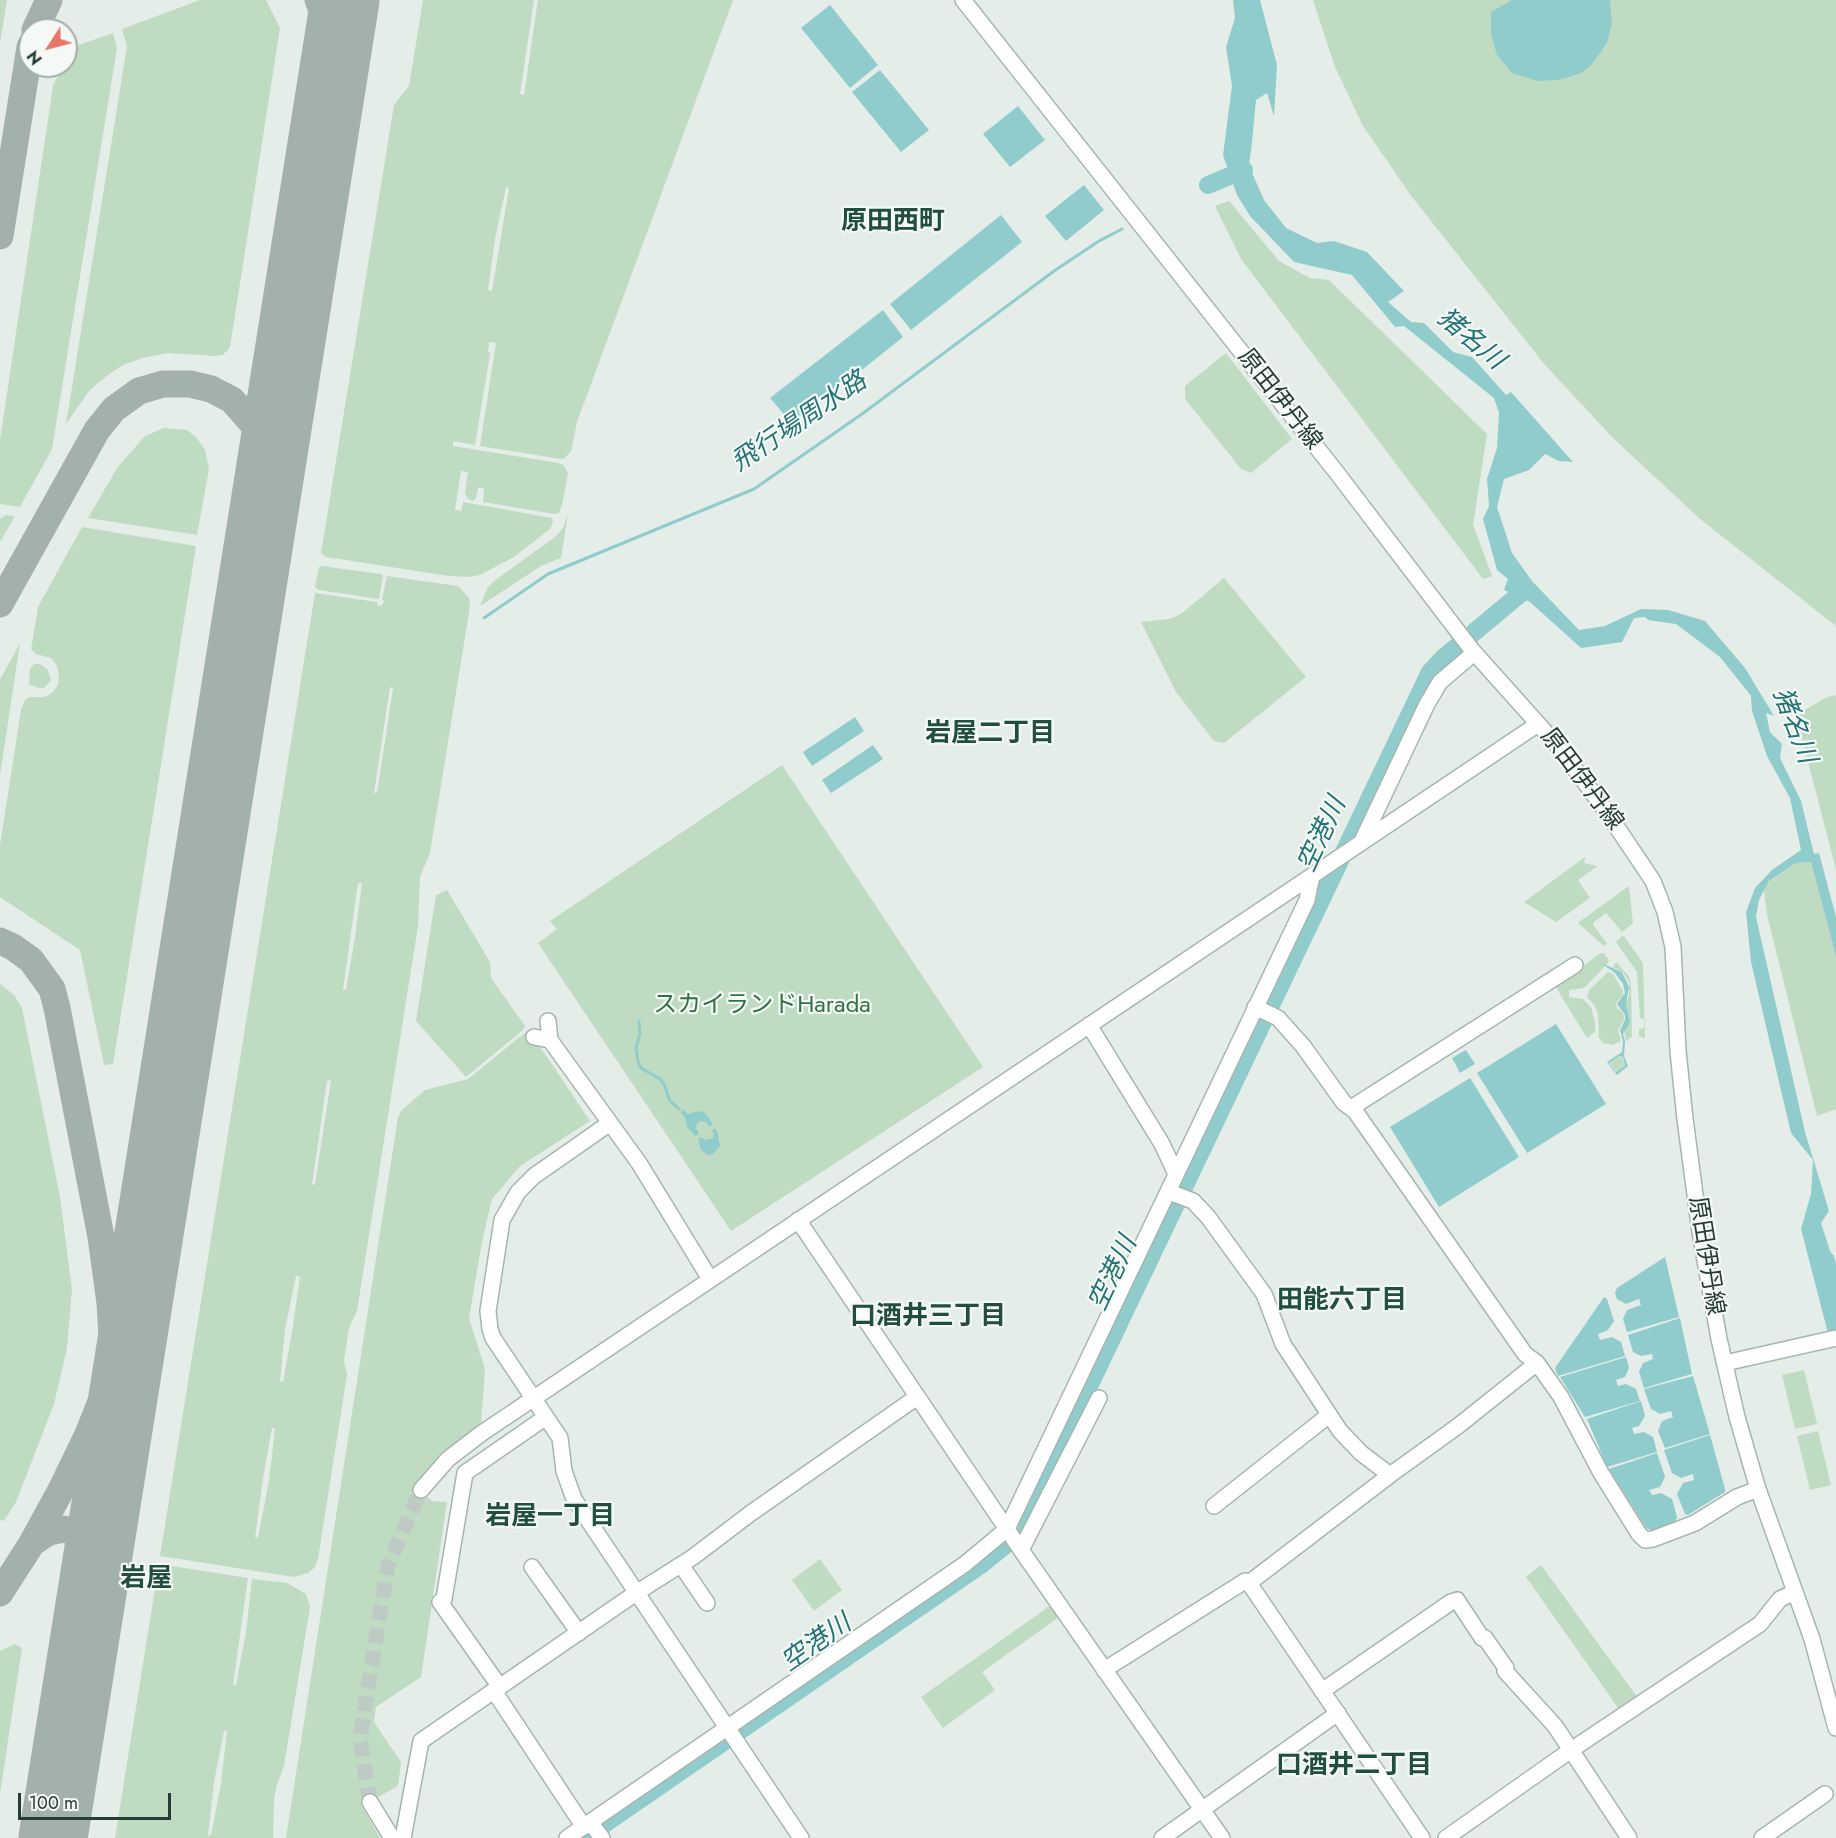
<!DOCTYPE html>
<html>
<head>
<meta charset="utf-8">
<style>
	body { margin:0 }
	#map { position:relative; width:1836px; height:1838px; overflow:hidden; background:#e4ede8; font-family:Jost,sans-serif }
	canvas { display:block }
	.north { position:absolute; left:18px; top:18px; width:60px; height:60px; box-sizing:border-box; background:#f5f9f6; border:2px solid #a2aea8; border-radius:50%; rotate:234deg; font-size:16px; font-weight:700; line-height:24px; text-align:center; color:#253d33 }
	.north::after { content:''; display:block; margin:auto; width:21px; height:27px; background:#e77568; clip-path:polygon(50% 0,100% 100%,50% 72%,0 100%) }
	.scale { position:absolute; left:18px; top:1793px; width:153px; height:27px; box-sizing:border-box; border:3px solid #253d33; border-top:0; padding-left:8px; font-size:18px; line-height:21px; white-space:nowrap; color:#253d33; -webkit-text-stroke:4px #f5f9f6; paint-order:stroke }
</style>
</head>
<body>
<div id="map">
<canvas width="1836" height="1838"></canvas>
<div class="north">N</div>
<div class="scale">100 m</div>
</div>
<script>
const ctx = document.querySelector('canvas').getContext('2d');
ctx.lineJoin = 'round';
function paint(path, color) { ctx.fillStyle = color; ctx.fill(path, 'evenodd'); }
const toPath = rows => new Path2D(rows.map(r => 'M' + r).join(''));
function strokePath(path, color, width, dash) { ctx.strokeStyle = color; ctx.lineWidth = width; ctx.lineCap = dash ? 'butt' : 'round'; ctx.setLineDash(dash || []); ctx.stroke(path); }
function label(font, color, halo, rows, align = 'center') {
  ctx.font = font + ' Jost,"Noto Sans JP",sans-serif'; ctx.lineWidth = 4.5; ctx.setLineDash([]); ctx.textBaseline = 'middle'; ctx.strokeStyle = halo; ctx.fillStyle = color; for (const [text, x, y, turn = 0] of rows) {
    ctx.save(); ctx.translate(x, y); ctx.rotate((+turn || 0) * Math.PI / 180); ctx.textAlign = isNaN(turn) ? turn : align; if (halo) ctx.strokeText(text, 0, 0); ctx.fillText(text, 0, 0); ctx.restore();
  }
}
paint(toPath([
	[0,0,7,0,0,43],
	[200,0,266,0,280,28,230,347,223,355,215,356,168,353,143,358,125,364,109,374,89,391,66,424,127,46,122,29],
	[423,0,534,0,520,94,524,95,538,0,733,0,577,422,571,451,565,458,561,459,480,446,496,343,489,342,488,351,490,354,475,445,453,441,453,446,558,463,563,465,568,473,562,505,559,513,554,514,483,502,484,488,478,488,476,498,473,501,468,499,465,493,468,472,461,471,455,510,461,511,463,502,552,518,553,522,550,529,514,557,480,575,469,577,449,576,326,557,321,553,394,105,409,86],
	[506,187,509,188,492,291,488,290,495,239],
	[1313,0,1836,0,1836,626,1700,519,1613,438,1545,365,1412,197,1363,126,1335,67],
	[113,33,117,48,52,449,20,507,0,504,0,440,53,86,60,71,64,66,66,66,66,63,79,45],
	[1229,201,1279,261,1310,278,1329,280,1487,434,1473,525,1492,576,1483,579,1241,259,1215,206],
	[1226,353,1292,439,1251,473,1241,469,1185,399,1185,386],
	[164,428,187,430,196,437,205,450,209,469,197,535,88,518,117,468,145,436],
	[568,514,561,558,541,566,480,606,488,587,494,581,555,537,563,528],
	[6,515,15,516,0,542,0,519],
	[82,527,196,546,113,1064,104,1065,80,950,0,897,0,845,21,710,25,700,30,697,44,697,52,693,58,685,59,677,57,666,51,658,36,654,31,649,38,607],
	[321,566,381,574,383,576,379,599,319,590,315,587,319,567],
	[387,576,458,586,469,598,470,606,430,853,420,877,418,926,357,1311,349,1328,344,1361,347,1375,318,1559,314,1568,308,1573,294,1577,160,1556,315,593,377,602,377,605,381,606,384,602,382,599],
	[390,687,393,688,385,741,377,793,374,793],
	[358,883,362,883,355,937,346,990,343,990],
	[331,1080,315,1184,312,1185,327,1081],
	[296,1276,300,1277,292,1332,283,1382,280,1382,285,1329],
	[272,1428,275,1429,269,1481,258,1537,255,1538,263,1478],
	[1224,578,1306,677,1224,743,1214,741,1176,692,1141,622,1169,619,1181,614],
	[20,643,0,775,0,680],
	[34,664,40,664,48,670,51,680,44,688,38,688,29,684,30,669],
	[1836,695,1836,870,1796,715,1827,697],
	[782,765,983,1067,731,1231,538,943,557,929,550,921],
	[1585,857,1584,863,1598,866,1578,880,1590,898,1556,922,1524,902],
	[1811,862,1836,957,1836,1109,1817,1116,1767,915,1764,890,1769,881,1796,863],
	[1629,886,1633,923,1622,932,1606,913,1594,922,1593,925,1607,943,1604,946,1579,924,1579,922],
	[447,890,490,962,491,978,525,1026,523,1030,466,1077,416,1021,436,895],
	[1622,936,1624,936,1643,963,1645,1038,1639,1036,1639,1029,1644,1028,1644,1019,1640,1018,1637,972,1616,942],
	[1601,953,1604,953,1609,960,1608,963,1584,988,1569,990,1569,997,1583,999,1591,1007,1595,1022,1595,1032,1587,1038,1555,986],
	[1616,962,1629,976,1631,987,1632,1037,1626,1041,1624,1030,1630,1022,1626,1004,1629,995,1629,982,1623,972,1613,967],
	[1608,972,1613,974,1623,991,1623,995,1616,1003,1617,1008,1621,1011,1624,1016,1624,1020,1618,1030,1621,1041,1613,1045,1603,1043,1599,1038,1598,1014,1595,1006,1587,997,1589,990],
	[0,984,14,995,22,1008,60,1197,72,1290,67,1348,54,1404,16,1502,4,1521,0,1520],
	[527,1031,547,1057,590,1121,520,1166,492,1199,482,1242,469,1318,485,1369,481,1423,439,1456,414,1486,432,1501,447,1502,421,1677,376,1707,374,1722,401,1762,398,1786,362,1806,380,1838,286,1838,398,1117,403,1109,425,1090,468,1079],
	[1618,1056,1622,1057,1625,1066,1617,1072,1610,1063],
	[1804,1370,1817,1424,1795,1429,1782,1375],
	[1818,1431,1831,1485,1810,1490,1797,1436],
	[820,1559,842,1590,814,1611,792,1580],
	[159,1564,248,1578,233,1685,236,1685,246,1632,252,1579,287,1583,306,1594,310,1607,284,1766,277,1784,274,1800,273,1838,115,1838],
	[224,1731,227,1731,221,1784,211,1835,208,1836,214,1782],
	[1541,1565,1640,1701,1621,1712,1526,1577],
	[1051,1605,1059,1617,982,1672,995,1690,943,1728,921,1697],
	[15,1644,22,1648,0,1794,0,1651]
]), '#bfdcc3');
paint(toPath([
	[1233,0,1260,0,1277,65,1274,116,1267,93,1256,100,1252,142,1249,166,1264,200,1286,228,1317,243,1334,241,1367,252,1404,291,1388,302,1411,322,1424,323,1453,352,1472,357,1506,395,1511,392,1573,462,1559,461,1545,454,1529,470,1504,479,1497,507,1512,553,1532,581,1579,630,1605,626,1641,609,1668,610,1705,621,1745,668,1774,716,1766,713,1770,732,1782,744,1780,758,1801,801,1814,854,1819,853,1836,917,1836,957,1811,862,1796,863,1769,881,1759,900,1756,917,1805,1132,1829,1211,1821,1223,1830,1251,1834,1256,1836,1264,1836,1348,1828,1333,1801,1229,1811,1194,1813,1160,1791,1133,1751,962,1746,912,1755,888,1772,870,1801,850,1790,798,1767,756,1752,711,1751,696,1720,657,1676,624,1648,620,1645,617,1634,618,1622,642,1581,648,1530,602,1504,590,1508,579,1497,570,1483,519,1489,506,1487,479,1497,448,1499,413,1494,398,1404,326,1395,327,1352,275,1294,262,1250,216,1237,195,1223,155,1232,86,1226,47,1235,18],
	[1512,0,1610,0,1612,23,1607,43,1592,64,1582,73,1559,80,1537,81,1512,73,1497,55,1491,34,1491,12],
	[830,5,878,65,850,88,801,28],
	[880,70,929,130,901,152,852,92],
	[1018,106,1045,140,1010,167,983,134],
	[1084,185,1104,210,1066,241,1045,216],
	[1001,215,1022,242,911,330,890,304],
	[883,310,903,337,793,425,770,398],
	[855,717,864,731,812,766,803,752],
	[873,745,883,759,831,793,822,780],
	[1601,963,1622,972,1629,987,1626,1004,1630,1022,1623,1034,1625,1041,1624,1056,1628,1066,1617,1075,1607,1062,1622,1052,1623,1041,1620,1030,1625,1020,1625,1015,1617,1004,1625,993,1623,984,1615,973],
	[1619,1056,1623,1057,1625,1066,1616,1072,1609,1063],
	[1556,1024,1606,1104,1527,1153,1477,1073],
	[1466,1050,1475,1064,1460,1073,1452,1058],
	[1470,1078,1519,1157,1439,1207,1390,1127],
	[683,1110,688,1114,699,1111,705,1113,713,1124,709,1127,706,1122,700,1121,695,1126,699,1134,695,1136,687,1127,685,1118,681,1112],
	[715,1128,718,1134,720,1146,713,1154,708,1155,701,1150,698,1139,701,1137,706,1140,713,1138,714,1134,712,1130],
	[1665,1257,1679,1317,1627,1332,1623,1319,1627,1310,1641,1305,1639,1299,1626,1304,1617,1299,1615,1293,1617,1288],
	[1604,1297,1607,1299,1614,1321,1608,1330,1598,1334,1600,1340,1612,1337,1621,1342,1625,1356,1558,1376,1555,1368],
	[1680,1318,1692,1374,1644,1388,1639,1372,1643,1363,1653,1359,1652,1354,1641,1356,1633,1352,1628,1335],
	[1626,1357,1629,1368,1625,1377,1616,1380,1618,1386,1626,1384,1636,1389,1640,1401,1585,1417,1560,1377],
	[1693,1376,1710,1434,1665,1448,1658,1431,1662,1421,1673,1417,1671,1411,1660,1414,1651,1409,1644,1389],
	[1641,1401,1645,1416,1639,1426,1632,1428,1634,1434,1644,1432,1653,1437,1657,1452,1607,1467,1587,1419],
	[1710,1435,1725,1489,1725,1492,1688,1515,1685,1514,1677,1494,1683,1483,1694,1480,1693,1474,1681,1478,1672,1473,1664,1450],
	[1657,1453,1665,1477,1660,1487,1649,1490,1652,1495,1661,1493,1672,1499,1677,1517,1675,1522,1654,1531,1646,1528,1609,1469]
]), '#91cccd');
strokePath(toPath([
	[484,618,548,574,754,489,862,414,1054,271,1099,241,1122,229],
	[639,1022,640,1033,636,1048,638,1062,641,1068,660,1079,664,1084,670,1101,679,1109]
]), '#91cccd', 3);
strokePath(toPath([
	[1208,185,1244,170],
	[584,1838,982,1564,1018,1535,1430,672,1442,659,1526,589]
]), '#91cccd', 18);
strokePath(toPath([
	[318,0,329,28,331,42,332,76,329,99],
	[35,30,49,0],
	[0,236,30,47],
	[0,604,97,430,114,409,139,391,163,384,190,384,211,389,232,400,253,424,263,444,268,465,268,487],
	[0,941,13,947,31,960,52,989,57,1008,101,1237,110,1303,114,1370,113,1437,107,1503],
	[120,1347,137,1290,150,1230],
	[32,1543,49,1532,64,1529,84,1534,100,1547],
	[0,1593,32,1543,61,1490,88,1434,108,1384]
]), '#a2b2ab', 27);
strokePath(toPath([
	[53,1838,345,0]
]), '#a2b2ab', 69);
strokePath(toPath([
	[370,1802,360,1738,388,1565,421,1490]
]), '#becac4', 15, [15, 8]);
const minor = toPath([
	[963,0,1337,473,1472,650,1557,745,1604,808,1653,881,1665,912,1673,947,1678,1051,1685,1119,1700,1232,1719,1339,1737,1417,1758,1489,1812,1639,1836,1728],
	[1362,841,1427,704,1440,682,1474,653],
	[1255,1007,1278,1018,1303,1046,1344,1103,1355,1111,1525,1354,1537,1363,1561,1397,1601,1473,1639,1534,1645,1540,1653,1539,1695,1523,1737,1497,1758,1489],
	[548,1021,550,1040,639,1163,710,1279],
	[1089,1025,1162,1144,1176,1174],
	[534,1037,550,1040],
	[1351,1108,1575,965],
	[610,1123,534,1176,518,1192,502,1220,488,1311,490,1329,493,1338,560,1438,564,1471,574,1499,801,1838],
	[1169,1192,1193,1201,1208,1217,1264,1294,1283,1344,1340,1431,1361,1453,1390,1475],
	[798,1220,1021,1550,1222,1838],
	[1725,1363,1836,1338],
	[421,1490,448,1459,482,1433,1538,724],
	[1214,1506,1329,1415],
	[1021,1550,1099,1398],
	[681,1565,707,1603],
	[532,1567,579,1633],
	[1249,1583,1422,1838],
	[444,1599,465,1473,546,1417],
	[440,1602,500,1687],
	[1104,1670,1245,1581,1249,1583,1390,1475,1458,1426,1537,1363],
	[494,1691,584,1827],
	[1322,1691,1451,1602,1457,1600,1482,1638,1485,1638,1506,1668,1505,1671,1555,1726,1571,1750,1446,1838],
	[370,1802,392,1838],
	[590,1822,602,1838],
	[403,1838,421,1741,633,1595,693,1557,751,1513,917,1397],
	[567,1838,965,1564,1007,1529,1307,900,1312,876],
	[1162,1838,1338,1713],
	[1629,1838,1571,1750,1760,1624,1780,1599,1795,1592],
	[1762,1838,1825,1794]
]);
strokePath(minor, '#a7b5ae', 18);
strokePath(minor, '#fff', 15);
label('24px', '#253d33', '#f5f9f6', [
	["原田伊丹線",1279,400,52],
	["原田伊丹線",1581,780,53],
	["原田伊丹線",1705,1256,81]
]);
label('24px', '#327142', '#f5f9f6', [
	["スカイランドHarada",762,1006]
]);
label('bold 26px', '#224e3d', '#f5f9f6', [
	["原田西町",893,223],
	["岩屋二丁目",990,735],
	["田能六丁目",1342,1302],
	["口酒井三丁目",928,1318],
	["岩屋一丁目",550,1518],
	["岩屋",146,1580],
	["口酒井二丁目",1354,1767]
]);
label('italic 26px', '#237375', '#f5f9f6', [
	["猪名川",1470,340,40],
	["飛行場周水路",800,423,-34],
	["猪名川",1793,726,69],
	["空港川",1323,835,-65],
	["空港川",1114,1274,-65],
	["空港川",817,1644,-35]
]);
</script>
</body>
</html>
